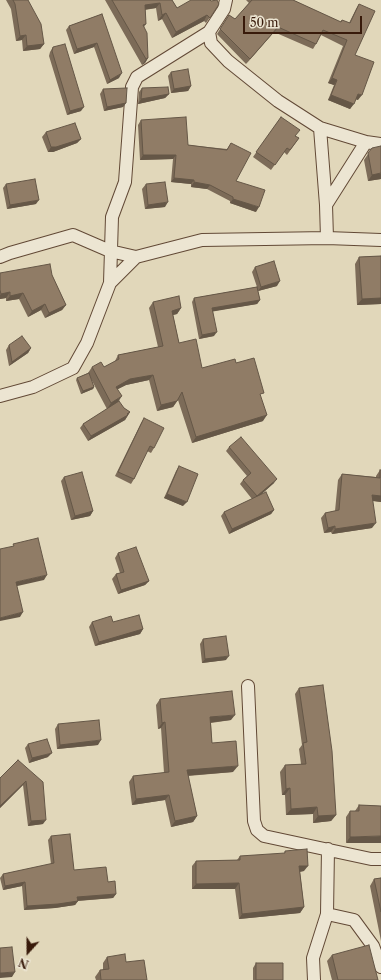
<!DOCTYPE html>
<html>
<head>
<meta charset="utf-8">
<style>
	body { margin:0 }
	#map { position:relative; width:381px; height:980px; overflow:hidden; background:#e1d7ba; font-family:"Libre Caslon Text",serif }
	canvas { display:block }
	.north { position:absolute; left:8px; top:932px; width:40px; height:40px; -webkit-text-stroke:3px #ece5d2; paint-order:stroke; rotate:201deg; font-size:11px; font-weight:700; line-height:16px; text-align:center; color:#381a0a }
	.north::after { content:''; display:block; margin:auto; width:14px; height:18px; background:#381a0a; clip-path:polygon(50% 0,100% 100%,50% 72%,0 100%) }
	.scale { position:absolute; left:243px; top:16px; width:119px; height:18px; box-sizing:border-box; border:2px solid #381a0a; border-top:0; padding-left:5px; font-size:12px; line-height:14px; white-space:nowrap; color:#381a0a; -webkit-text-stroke:3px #ece5d2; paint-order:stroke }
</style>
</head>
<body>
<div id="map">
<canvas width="381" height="980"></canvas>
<div class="north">N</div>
<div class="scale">50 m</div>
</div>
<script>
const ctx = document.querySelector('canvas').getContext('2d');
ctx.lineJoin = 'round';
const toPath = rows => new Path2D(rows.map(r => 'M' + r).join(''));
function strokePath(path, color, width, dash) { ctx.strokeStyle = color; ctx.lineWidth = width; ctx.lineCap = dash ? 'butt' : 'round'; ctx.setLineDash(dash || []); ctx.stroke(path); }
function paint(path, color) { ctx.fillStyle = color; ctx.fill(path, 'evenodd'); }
const street = toPath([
	[209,32,211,43,228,61,278,101,320,128,366,142,381,144],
	[320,128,326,205,327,238],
	[326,205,366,142],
	[0,257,10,253,73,235,110,251,136,257],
	[110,283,112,217,125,182,132,87,137,77,209,32,224,9,226,0],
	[0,396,33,387,73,368,87,343,110,283,136,257,202,240,327,238,381,240],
	[248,686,254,821,257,830,264,836,371,859,381,859],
	[327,914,354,920,373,946,381,967],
	[314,980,313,958,327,914,328,849]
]);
strokePath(street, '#624936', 14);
strokePath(street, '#ece5d2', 12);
paint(toPath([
	[6,0,28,0,44,44,40,49,23,51,22,40,16,41,11,9],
	[105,0,172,0,177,8,211,1,219,4,206,23,204,21,172,38,162,19,158,21,156,8,145,10,146,24,144,27,148,58,145,63,142,65],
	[246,0,293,0,340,22,342,20,349,23,356,9,359,4,355,55,358,100,356,99,350,109,328,100,334,85,328,83,343,46,321,35,316,44,313,49,274,32,246,64,217,34,229,15,235,19,249,3],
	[102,14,119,78,107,84,94,47,74,54,66,30,69,26],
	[53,47,81,111,67,115,49,56,50,52],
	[171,72,191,86,188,91,171,93,168,76],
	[142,88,169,94,165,98,138,104,139,92],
	[103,89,126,103,123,107,104,111,100,94],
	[281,117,295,136,299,138,287,155,284,152,271,170,253,157],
	[141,120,188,145,227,149,231,143,236,181,256,212,230,203,230,201,207,189,191,187,191,184,171,182,173,159,140,160,138,125],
	[46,132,81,139,77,143,53,152,48,152,42,137],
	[372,148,381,179,368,181,364,160],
	[6,184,36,204,7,209,3,188],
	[146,184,165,207,145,209,142,189],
	[381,256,381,304,357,305,355,264,359,257],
	[255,267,277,286,258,291,260,300,257,304,213,311,214,336,199,339,192,302,194,298,257,287,252,272],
	[0,273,52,275,66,305,62,310,45,318,41,310,28,317,19,299,6,301,6,298,0,299],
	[153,302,181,308,177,314,173,315,179,343,202,368,236,363,261,398,263,421,192,443,178,400,173,407,157,411,149,380,126,385,118,389,118,402,124,408,130,412,125,420,88,441,80,428,83,424,107,409,90,377,94,387,93,389,81,394,76,380,77,378,88,373,92,367,104,367,115,362,115,361,118,355,158,347,149,308],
	[9,345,31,348,28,353,9,366,6,350],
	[144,418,154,448,151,453,147,451,134,479,131,484,115,476,141,423],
	[229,447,274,483,261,494,274,510,271,514,229,534,221,516,224,512,252,499,240,484,243,480,247,476,226,451],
	[179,466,183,506,164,498,176,471],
	[380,470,381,502,372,501,372,528,332,534,331,532,324,533,321,518,325,513,335,511,338,480,342,474,376,477,376,476],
	[64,477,93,511,90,516,71,520,61,481],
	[118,553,149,581,145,585,118,594,112,579,116,574,120,573,115,558],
	[92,622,113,622,143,629,140,634,95,646,89,627],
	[203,639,226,660,202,663,200,644],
	[299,688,336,815,331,821,313,823,313,814,286,815,285,795,282,795,280,772,285,765,301,764,299,749,302,745,295,694],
	[160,699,231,720,211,723,212,743,233,772,188,776,197,816,193,822,171,827,165,800,132,805,129,782,133,776,164,773,161,728,158,729,156,705],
	[58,724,98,745,57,749,55,729],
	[28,744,48,757,29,763,25,748],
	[18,760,43,824,28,826,23,785,0,808,0,778],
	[359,805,381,806,346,843,346,817,350,811,355,811],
	[51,836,74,870,108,882,116,894,113,898,78,901,75,905,55,908,24,910,22,886,3,890,0,878,3,874,51,864,48,840],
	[285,851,304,871,300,872,304,907,300,913,239,919,235,889,192,889,192,866,196,861,237,860,240,856,284,854],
	[381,878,381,941,370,886,374,879],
	[332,955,378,980,332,980,327,961],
	[107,957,126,962,147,980,96,980,95,977,100,970,103,970,103,963],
	[256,963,283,980,253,980,253,968]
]), '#7c6b58');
paint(toPath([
	[160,3,156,8,141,10,145,5],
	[166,13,162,19,158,21,162,15],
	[207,15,204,21,172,38,176,32],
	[278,27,274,32,246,64,250,59],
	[26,35,22,40,16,41,20,36],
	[97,43,94,47,74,54,77,49],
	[44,44,40,49,23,51,27,46],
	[148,58,145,63,142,65,146,59],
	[122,73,119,78,107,84,110,80],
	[332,78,337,80,334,85,328,83],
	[191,86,188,91,171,93,174,89],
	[169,94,165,98,138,104,141,99],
	[358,94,362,95,358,100,355,99],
	[331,95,354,104,350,109,328,100],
	[126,103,123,107,104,111,107,107],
	[84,107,81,111,67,115,70,111],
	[81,139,77,143,53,152,48,152,51,147],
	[143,155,176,155,173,159,140,160],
	[381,173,381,179,368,181,372,175],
	[174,178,194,180,191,184,171,182],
	[194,182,210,185,207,189,191,187],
	[233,199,259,207,256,212,230,203],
	[39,200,36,204,7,209,10,205],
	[168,202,165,207,145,209,148,205],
	[280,281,277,286,258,291,261,287],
	[10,292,6,298,0,299,0,295,1,294],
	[23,293,19,299,6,301,10,296],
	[381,298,381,304,357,305,362,299],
	[260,300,257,304,210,312,212,308],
	[45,304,41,310,28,317,32,311],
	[66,305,62,310,45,318,49,313],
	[181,308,177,314,168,316,172,311],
	[217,332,214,336,199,339,202,335],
	[31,348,28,353,9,366,12,362],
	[153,375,149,380,126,385,112,392,116,387,130,379],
	[94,387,93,389,81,394,83,391],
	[122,396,118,402,107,409,111,403],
	[177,401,173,407,157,411,161,405],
	[130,412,125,420,88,441,91,436],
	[267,415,263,421,192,443,196,437],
	[277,479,274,483,254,501,257,496],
	[167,494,187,502,183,506,164,498],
	[372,495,381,496,381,502,368,500],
	[274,510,271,514,229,534,232,529],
	[93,511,90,516,71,520,75,516],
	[376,523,372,528,332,534,335,529],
	[335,526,331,532,324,533,328,528],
	[47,575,44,580,13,587,16,582],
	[149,581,145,585,118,594,121,590],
	[23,612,20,617,0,621,0,618],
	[143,629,140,634,95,646,99,642],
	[229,656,226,660,202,663,205,659],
	[235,715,231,720,206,723,210,717],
	[165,722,161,728,158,729,162,723],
	[101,740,98,745,57,749,60,745],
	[52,753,48,757,29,763,32,758],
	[238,766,233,772,182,776,187,770],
	[26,781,23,785,0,808,0,806],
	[290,788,285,795,282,795,286,789],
	[169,795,165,800,132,805,136,799],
	[317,807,313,814,286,815,291,809],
	[336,815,331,821,313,823,318,816],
	[197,816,193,822,171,827,175,821],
	[46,820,43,824,28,826,31,821],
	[381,836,381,843,346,843,350,837],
	[299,866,308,866,304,871,295,872],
	[25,882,22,886,3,890,5,886],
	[239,883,235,889,192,889,196,884],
	[116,894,113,898,74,901,77,897],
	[78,901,75,905,55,908,24,910,27,906],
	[304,907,300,913,239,919,242,914],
	[15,972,12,977,0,978,0,973]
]), '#655747');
const building = toPath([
	[13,0,28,0,41,24,44,44,27,46,26,35,20,36,15,4,13,0],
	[112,0,172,0,177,8,191,0,210,0,211,1,217,0,219,4,210,18,207,15,176,32,166,13,162,15,160,3,145,5,146,24,143,25,147,33,148,58,146,59,112,0],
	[252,0,293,0,341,22,342,20,350,23,359,4,375,11,355,55,374,62,362,95,358,94,354,104,331,95,337,80,332,78,347,40,323,30,316,44,278,27,250,59,220,29,229,15,235,19,252,0],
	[102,14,122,73,110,80,97,43,77,49,69,26,102,14],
	[65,44,84,107,70,111,52,51,53,47,65,44],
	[188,69,191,86,174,89,171,72,188,69],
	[168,87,169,94,141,99,142,88,168,87],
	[127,88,126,103,107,107,103,89,127,88],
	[186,117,188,145,227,150,231,143,251,153,236,181,265,190,259,207,233,199,233,197,210,185,194,182,194,180,174,178,176,155,143,155,141,120,186,117],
	[281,117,300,130,295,136,299,138,290,150,287,148,275,165,256,152,281,117],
	[75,123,81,139,56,147,51,147,46,132,75,123],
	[381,146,381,173,372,175,368,153,372,148,381,146],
	[35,179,39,200,10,205,6,184,35,179],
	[165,182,168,202,148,205,146,184,165,182],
	[381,256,381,298,362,299,359,257,381,256],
	[274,261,280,281,261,287,255,267,274,261],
	[50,264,52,275,66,305,49,313,45,304,32,311,23,293,10,296,10,292,1,294,0,290,0,273,50,264],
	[257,287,260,300,212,308,217,332,202,335,194,298,257,287],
	[179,296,181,308,172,311,179,343,196,339,202,368,235,359,236,363,254,358,264,393,260,394,267,415,196,437,182,392,177,401,161,405,153,375,130,379,116,387,122,396,111,403,92,367,101,362,104,367,119,359,118,355,163,346,153,302,179,296],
	[22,336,31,348,12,362,9,345,22,336],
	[89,373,94,387,83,391,77,378,89,373],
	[119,401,124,408,130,412,127,414,128,415,91,436,83,424,119,401],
	[144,418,164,428,154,448,150,446,134,479,118,472,144,418],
	[241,437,277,479,257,496,243,480,251,473,229,447,241,437],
	[179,466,198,474,187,502,167,494,179,466],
	[380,470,381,470,381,496,372,495,376,523,335,529,335,526,328,528,325,513,339,510,342,474,380,478,380,470],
	[82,472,93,511,75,516,64,477,82,472],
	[266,492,274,510,232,529,224,512,266,492],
	[38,538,47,575,16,582,23,612,0,618,0,549,14,546,13,544,38,538],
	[136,547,149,581,121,590,116,574,124,572,118,553,136,547],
	[139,615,143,629,99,642,92,622,111,616,113,622,139,615],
	[226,636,229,656,205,659,203,639,226,636],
	[323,685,332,751,336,815,318,816,317,807,291,809,290,788,286,789,285,765,306,764,303,743,307,742,299,688,323,685],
	[232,691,235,715,210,717,212,743,236,741,238,766,187,770,197,816,175,821,169,795,136,799,133,776,169,772,165,722,162,723,160,699,232,691],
	[99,720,101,740,60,745,58,724,99,720],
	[47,739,52,753,32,758,28,744,47,739],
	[18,760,43,782,46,820,31,821,26,781,0,806,0,778,18,760],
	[359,805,381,806,381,836,350,837,350,811,359,811,359,805],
	[70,834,74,870,106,867,108,882,115,881,116,894,77,897,78,901,58,904,27,906,25,882,5,886,3,874,54,863,51,836,70,834],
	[307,849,308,866,299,866,304,907,242,914,239,883,196,884,196,861,240,860,240,856,285,853,285,851,307,849],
	[381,878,381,912,374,879,381,878],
	[369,945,378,980,338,980,332,955,369,945],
	[12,947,15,972,0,973,0,948,12,947],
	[125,954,126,962,144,960,147,980,101,980,100,970,109,969,107,957,125,954],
	[256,963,283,963,283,980,256,980,256,963]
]);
paint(building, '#907c66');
strokePath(building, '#655747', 1);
</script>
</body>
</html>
